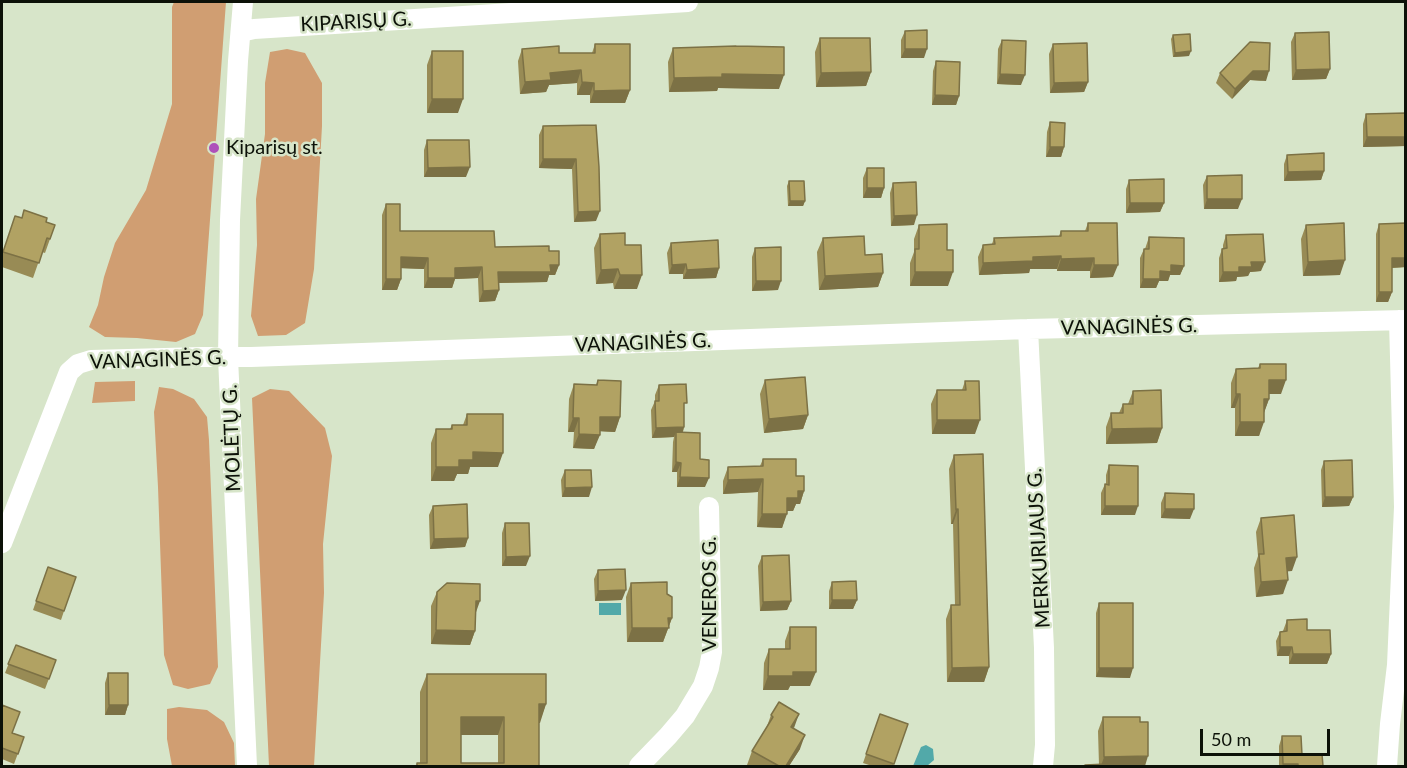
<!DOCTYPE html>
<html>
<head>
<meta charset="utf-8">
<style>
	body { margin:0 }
	#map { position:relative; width:1407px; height:768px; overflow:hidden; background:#d7e5c9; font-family:Lato,sans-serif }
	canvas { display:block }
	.frame { position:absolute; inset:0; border:3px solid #0c1108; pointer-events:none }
	.scale { position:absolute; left:1200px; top:729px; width:130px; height:27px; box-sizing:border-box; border:3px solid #0c1108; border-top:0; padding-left:8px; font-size:18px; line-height:21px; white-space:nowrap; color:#0c1108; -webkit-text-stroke:4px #d7e5c9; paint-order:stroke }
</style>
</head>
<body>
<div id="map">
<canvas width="1407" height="768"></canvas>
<div class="frame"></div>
<div class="scale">50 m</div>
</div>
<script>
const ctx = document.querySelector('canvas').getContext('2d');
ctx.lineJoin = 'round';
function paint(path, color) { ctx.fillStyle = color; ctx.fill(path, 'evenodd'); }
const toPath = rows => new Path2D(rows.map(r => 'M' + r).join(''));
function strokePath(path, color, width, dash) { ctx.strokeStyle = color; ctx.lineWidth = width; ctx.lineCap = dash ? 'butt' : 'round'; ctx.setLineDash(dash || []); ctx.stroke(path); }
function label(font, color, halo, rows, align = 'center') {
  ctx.font = font + ' Lato,sans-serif'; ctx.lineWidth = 5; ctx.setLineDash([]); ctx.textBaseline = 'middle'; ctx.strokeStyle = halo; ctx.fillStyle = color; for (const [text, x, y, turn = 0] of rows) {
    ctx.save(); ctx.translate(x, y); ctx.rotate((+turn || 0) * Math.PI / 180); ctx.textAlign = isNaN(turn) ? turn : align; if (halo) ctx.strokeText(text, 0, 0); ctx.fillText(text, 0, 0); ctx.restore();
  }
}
paint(toPath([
	[174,2,226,2,203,315,195,334,176,342,137,338,105,337,89,327,98,305,104,277,115,243,146,190,172,104,172,7],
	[287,49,305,53,322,83,322,126,314,269,305,323,286,335,258,336,251,316,257,245,256,199,265,134,265,83,270,52],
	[135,381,135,401,92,403,95,382],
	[159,387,173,389,194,399,207,417,209,440,218,667,210,684,188,689,173,685,164,655,158,487,154,412],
	[270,389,289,391,325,428,332,456,323,544,324,593,314,766,269,766,252,398],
	[179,707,207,710,224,722,234,743,235,766,172,766,167,739,167,709]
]), '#d09e72');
paint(toPath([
	[599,603,621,603,621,615,599,615],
	[926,745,933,749,934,760,927,766,913,766,921,747]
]), '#52a9a9');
strokePath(toPath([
	[243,2,238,61,230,220,228,358,247,766],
	[241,32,254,29,688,2],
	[1028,329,1044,648,1045,745,1043,766],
	[2,543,69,372,78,364,91,360,202,357,251,357,1028,329,1406,320],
	[639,766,668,736,685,716,703,686,709,668,712,652,709,507],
	[1387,766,1390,724,1397,665,1404,507,1399,320]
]), '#fff', 20);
paint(toPath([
	[905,31,924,58,901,58,901,40],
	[1295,33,1330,69,1326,79,1292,80,1291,42],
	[1173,35,1189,56,1173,57,1171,39],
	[820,38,871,72,866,86,816,87,815,52],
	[1002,40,1021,85,997,84,998,49],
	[595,44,630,90,625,103,590,103,590,95,577,95,577,83,549,85,546,92,520,94,518,61,522,49,559,53,592,53],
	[1053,44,1088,82,1084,92,1050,93,1049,54],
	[673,48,779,89,718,88,717,91,669,92,668,62],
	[432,51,458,113,427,113,427,65],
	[936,61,959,96,956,105,932,105,933,71],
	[1220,73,1266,81,1250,80,1232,99,1216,83],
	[1406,113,1406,146,1363,147,1363,124,1366,114],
	[1050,122,1064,147,1061,157,1046,157,1047,132],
	[596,125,596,221,574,222,572,169,539,168,539,135,543,126],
	[427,140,466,177,424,177,424,150],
	[1287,155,1324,171,1321,180,1284,181,1284,164],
	[867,168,884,188,881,198,863,198,863,178],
	[1207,176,1238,209,1204,209,1203,185],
	[1129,180,1164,203,1160,212,1126,213,1126,189],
	[789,181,805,201,803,206,788,206,787,186],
	[893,183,914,225,891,226,890,193],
	[386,204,400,231,495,247,549,251,559,265,555,275,549,275,547,282,499,283,499,290,495,301,479,302,478,278,455,279,452,288,424,288,424,269,401,268,401,279,397,290,382,290,382,215],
	[15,216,46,222,55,225,45,253,42,252,33,278,2,267,2,255],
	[1088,223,1113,277,1090,278,1090,271,1057,271,1057,269,1030,269,1029,273,979,275,978,257,983,245,992,244,994,238,1059,236,1061,231,1085,231],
	[1406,223,1406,267,1392,268,1392,292,1388,302,1376,302,1376,234,1379,224],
	[919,225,948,286,910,286,910,263,914,252,914,239],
	[1306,225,1340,275,1303,276,1301,239],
	[600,234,625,245,637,289,614,289,613,283,596,284,594,248],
	[1226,235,1261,271,1250,272,1248,276,1237,277,1236,281,1219,282,1219,258,1222,249,1223,249,1223,245],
	[1149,237,1184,266,1180,275,1170,275,1168,281,1159,281,1156,288,1140,288,1140,258,1144,249,1145,249],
	[823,238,865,255,883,273,878,287,819,290,817,252],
	[671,243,719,268,716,278,683,279,683,274,669,274,667,253],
	[755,248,778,290,752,291,752,257],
	[1260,364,1281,394,1269,394,1269,399,1264,412,1259,436,1235,436,1235,408,1231,408,1231,383,1236,369,1258,368],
	[598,380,620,417,615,432,600,431,594,449,573,448,574,432,568,432,569,399,574,384,596,385],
	[765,380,808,415,803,429,764,433,760,394],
	[965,381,975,434,932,434,931,404,937,390,962,390],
	[659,385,684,411,684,427,683,432,700,459,705,487,677,487,677,472,672,472,673,442,674,437,652,438,651,410,655,401,655,395],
	[1133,391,1162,428,1157,443,1106,444,1106,427,1111,413,1119,413,1123,404,1128,404],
	[467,414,498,467,470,467,468,474,457,474,454,481,431,481,431,443,436,429,450,429,452,425,463,425],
	[954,455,989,667,984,682,947,682,946,619,951,605,955,605,953,524,951,524,949,469],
	[763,459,796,476,804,491,800,504,796,504,793,511,787,511,782,528,757,527,758,492,723,494,723,481,728,467,760,466],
	[1324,461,1353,497,1349,506,1322,507,1321,470],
	[1109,465,1135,515,1101,515,1101,493,1105,484,1106,484,1106,475],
	[565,470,589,497,562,497,561,480],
	[1165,493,1190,519,1161,518,1161,503],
	[433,506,468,538,465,547,430,549,429,515],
	[1261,518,1292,571,1287,571,1283,594,1256,597,1254,568,1258,556,1256,532],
	[505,523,526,566,502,566,502,533],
	[762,556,791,601,787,610,760,611,758,566],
	[48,567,64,611,61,620,33,610],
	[598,570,622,600,595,601,594,579],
	[832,582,857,600,853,609,829,609,829,591],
	[631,583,667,594,672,618,663,642,627,642,626,597],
	[437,592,475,614,475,631,470,645,431,644,431,606],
	[1099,603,1130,678,1096,677,1096,613],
	[1287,620,1307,630,1331,654,1327,664,1289,664,1289,656,1277,656,1276,641,1280,632,1283,631],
	[790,627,810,686,790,686,788,690,763,690,764,663,769,649,785,649,785,641],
	[16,645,56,660,45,689,5,673],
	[108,673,128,705,125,715,105,715,105,683],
	[427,674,546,704,539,723,539,766,416,766,417,763,420,763,420,692],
	[461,735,498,735,498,763,461,763],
	[2,705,12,733,24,737,14,764,2,759],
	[880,714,908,724,893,766,872,766,863,763],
	[771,715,793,728,800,749,789,766,750,766,747,765,752,751,766,729],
	[1103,717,1145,766,1084,766,1085,765,1099,765,1098,731],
	[1282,736,1302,755,1323,766,1279,766,1279,746]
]), '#988b55');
paint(toPath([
	[905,49,927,49,924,58,901,58],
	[1191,51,1189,56,1173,57,1175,53],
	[1330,69,1326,79,1292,80,1296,70],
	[581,70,577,83,549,85,546,92,520,94,525,82,550,73],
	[1253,71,1269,71,1266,81,1250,80,1232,99,1235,89],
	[871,72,866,86,816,87,821,73],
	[722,74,784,75,779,89,718,88,717,91,669,92,674,78],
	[1000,74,1025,75,1021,85,997,84],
	[582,82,594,83,590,95,577,95],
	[1088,82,1084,92,1050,93,1054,83],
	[630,90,625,103,590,103,594,91],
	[935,95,959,96,956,105,932,105],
	[432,99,463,99,458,113,427,113],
	[1367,137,1406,137,1406,146,1363,147],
	[1050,147,1064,147,1061,157,1046,157],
	[543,159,576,159,572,169,539,168],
	[470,167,466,177,424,177,428,168],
	[1324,171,1321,180,1284,181,1288,172],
	[867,188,884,188,881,198,863,198],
	[1207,199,1242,199,1238,209,1204,209],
	[790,201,805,201,803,206,788,206],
	[1130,203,1164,203,1160,212,1126,213],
	[600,211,596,221,574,222,578,212],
	[917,215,914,225,891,226,894,216],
	[1061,256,1057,269,1030,269,1029,273,979,275,983,263,1033,257],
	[401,257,428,258,424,269,397,268],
	[1094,258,1090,271,1057,271,1061,259],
	[1392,258,1406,258,1406,267,1389,268],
	[1345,260,1340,275,1303,276,1308,262],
	[1251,262,1265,262,1261,271,1250,272,1248,276,1237,277,1236,281,1219,282,1223,272],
	[686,264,683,274,669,274,672,265],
	[550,265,559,265,555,275,549,275,547,282,494,283,498,272],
	[1094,265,1118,265,1113,277,1090,278],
	[1171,265,1184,266,1180,275,1170,275,1168,281,1159,281,1156,288,1140,288,1143,279],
	[482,267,478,278,455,279,452,288,424,288,428,278,455,268],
	[719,268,716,278,683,279,687,270],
	[618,269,613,283,596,284,601,270],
	[915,272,953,272,948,286,910,286],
	[883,273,878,287,819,290,825,276],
	[620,275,642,275,637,289,614,289],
	[386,279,401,279,397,290,382,290],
	[756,281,781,281,778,290,752,291],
	[499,290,495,301,479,302,483,291],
	[1379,292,1392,292,1388,302,1376,302],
	[1269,380,1286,380,1281,394,1264,394],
	[1236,394,1240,394,1235,408,1231,408],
	[1264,399,1269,399,1264,413],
	[808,415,803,429,764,433,769,419],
	[600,417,620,417,615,432,595,431],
	[573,418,579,418,574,432,568,432],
	[937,420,980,420,975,434,932,434],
	[1240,422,1264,422,1259,436,1235,436],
	[684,427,681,437,676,432,674,437,652,438,656,428],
	[1162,428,1157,443,1106,444,1112,429],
	[579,434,600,435,594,449,573,448],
	[473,452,503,453,498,467,470,467,468,474,457,474,454,481,431,481,436,467,459,460],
	[676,462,681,463,677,472,672,472],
	[680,477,709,478,705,487,677,487],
	[763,479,758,492,723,494,728,480],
	[592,487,589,497,562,497,565,488],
	[798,491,804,491,800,504,796,504,793,511,782,511,787,498],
	[1325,497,1353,497,1349,506,1322,507],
	[1105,506,1138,506,1135,515,1101,515],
	[958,509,953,524,951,524,956,510],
	[1165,509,1194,509,1190,519,1161,518],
	[762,514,787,514,782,528,757,527],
	[468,538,465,547,430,549,434,539],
	[530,556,526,566,502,566,506,557],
	[1297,557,1292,571,1281,572,1286,558],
	[1288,580,1283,594,1256,597,1261,582],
	[626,590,622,600,595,601,598,591],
	[832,600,857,600,853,609,829,609],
	[476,601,480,601,475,615],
	[791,601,787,610,760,611,763,602],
	[668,618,672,618,663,642,627,642,632,628],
	[436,630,475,631,470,645,431,644],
	[1280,647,1292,647,1289,656,1277,656],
	[1293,654,1331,654,1327,664,1289,664],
	[989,667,984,682,947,682,952,668],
	[1099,668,1133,668,1130,678,1096,677],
	[793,672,816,672,810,686,790,686,788,690,763,690,768,676],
	[539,704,546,704,540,723,532,723],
	[109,705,128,705,125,715,105,715],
	[799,714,794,728,791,727],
	[461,717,504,717,498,735,454,735],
	[805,735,800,749,789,766,786,766],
	[1148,756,1145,766,1101,766,1104,757],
	[1283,764,1298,764,1297,766,1282,766]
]), '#7c7145');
const building = toPath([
	[927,30,927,49,905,49,905,31,927,30],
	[1329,32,1330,69,1296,70,1295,33,1329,32],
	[1190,34,1191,51,1175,53,1173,35,1190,34],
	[820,38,870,38,871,72,821,73,820,38],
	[1002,40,1026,41,1025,75,1000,74,1002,40],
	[1250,42,1270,43,1269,71,1253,71,1235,89,1220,73,1250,42],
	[1087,43,1088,82,1054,83,1053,44,1087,43],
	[595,44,630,44,630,90,594,91,594,83,582,82,581,70,550,73,551,80,525,82,522,49,559,46,559,53,595,53,595,44],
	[736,46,784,47,784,75,722,74,722,77,674,78,673,48,736,46],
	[432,51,463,51,463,99,432,99,432,51],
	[936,61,960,62,959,96,935,95,936,61],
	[1406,113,1406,137,1367,137,1366,114,1406,113],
	[1050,122,1065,123,1064,147,1050,147,1050,122],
	[596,125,599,167,600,211,578,212,576,159,543,159,543,126,596,125],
	[427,140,469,140,470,167,428,168,427,140],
	[1324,153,1324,171,1288,172,1287,155,1324,153],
	[867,168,884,168,884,188,867,188,867,168],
	[1242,175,1242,199,1207,199,1207,176,1242,175],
	[1164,179,1164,203,1130,203,1129,180,1164,179],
	[789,181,804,181,805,201,790,201,789,181],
	[916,182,917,215,894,216,893,183,916,182],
	[386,204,400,204,400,231,494,231,495,247,549,246,549,251,559,251,559,265,550,265,551,272,498,272,499,290,483,291,482,267,455,268,455,278,428,278,428,258,401,257,401,279,386,279,386,204],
	[24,210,47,218,46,222,55,225,50,239,47,238,39,263,3,252,15,216,22,218,24,210],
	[1088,223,1117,223,1118,265,1094,265,1094,258,1061,259,1061,256,1033,257,1033,261,983,263,983,245,995,244,994,238,1061,236,1061,231,1088,231,1088,223],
	[1344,223,1345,260,1308,262,1306,225,1344,223],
	[1406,223,1406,258,1392,258,1392,292,1379,292,1379,224,1406,223],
	[947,224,947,250,953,250,953,272,915,272,915,249,919,249,919,225,947,224],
	[625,233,625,245,641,245,642,275,620,275,618,269,601,270,600,234,625,233],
	[1263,234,1265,262,1251,262,1252,267,1239,267,1239,272,1223,272,1222,249,1227,248,1226,235,1263,234],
	[864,236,865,255,882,254,883,273,825,276,823,238,864,236],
	[1149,237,1184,238,1184,266,1171,265,1171,272,1160,271,1160,279,1143,279,1144,249,1149,249,1149,237],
	[718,240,719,268,687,270,686,264,672,265,671,243,718,240],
	[781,247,781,281,756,281,755,248,781,247],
	[1260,364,1286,364,1286,380,1269,380,1269,399,1264,399,1264,422,1240,422,1240,394,1236,394,1236,369,1260,368,1260,364],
	[805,377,808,415,769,419,765,380,805,377],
	[598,380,621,381,620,417,600,417,600,435,579,434,579,418,573,418,574,384,597,385,598,380],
	[965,381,979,381,980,420,937,420,937,390,966,390,965,381],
	[686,384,687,403,684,403,684,427,656,428,655,401,659,401,659,385,686,384],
	[1161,390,1162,428,1112,429,1111,413,1123,413,1123,404,1133,404,1133,391,1161,390],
	[467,414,503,414,503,453,473,452,473,460,459,460,459,467,436,467,436,429,452,429,452,425,467,425,467,414],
	[676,432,700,433,700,459,709,460,709,478,680,477,681,463,676,462,676,432],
	[983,454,989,667,952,668,951,605,960,605,958,509,956,510,954,455,983,454],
	[763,459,796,459,796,476,804,476,804,491,798,491,798,498,787,498,787,514,762,514,763,479,728,480,728,467,763,466,763,459],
	[1352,460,1353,497,1325,497,1324,461,1352,460],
	[1109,465,1138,466,1138,506,1105,506,1105,484,1109,485,1109,465],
	[565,470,591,470,592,487,565,488,565,470],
	[1165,493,1194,494,1194,509,1165,509,1165,493],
	[467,504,468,538,434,539,433,506,467,504],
	[1294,515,1297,557,1286,558,1288,580,1261,582,1259,554,1264,554,1261,518,1294,515],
	[505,523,529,523,530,556,506,557,505,523],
	[789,555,791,601,763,602,762,556,789,555],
	[48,567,76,577,64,611,36,601,48,567],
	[625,569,626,590,598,591,598,570,625,569],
	[856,581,857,600,832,600,832,582,856,581],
	[667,582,667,594,672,597,672,618,668,618,669,628,632,628,631,583,667,582],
	[447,583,480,584,480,601,476,601,475,631,436,630,437,592,447,583],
	[1099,603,1133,603,1133,668,1099,668,1099,603],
	[1307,619,1307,630,1330,630,1331,654,1293,654,1292,647,1280,647,1280,632,1287,631,1287,620,1307,619],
	[790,627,816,627,816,672,793,672,793,676,768,676,769,649,790,649,790,627],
	[16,645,56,660,49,679,8,664,16,645],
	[108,673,128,673,128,705,109,705,108,673],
	[427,674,546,674,546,704,539,704,539,766,417,766,417,763,427,763,427,674],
	[461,717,504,717,504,763,461,763,461,717],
	[779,702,799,714,791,727,805,735,786,766,779,766,752,751,773,717,771,715,779,702],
	[2,705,20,712,12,733,24,737,18,754,2,748,2,705],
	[880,714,908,724,894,764,866,754,880,714],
	[1103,717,1140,717,1140,722,1148,722,1148,756,1104,757,1103,717],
	[1282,736,1301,736,1302,755,1322,754,1323,766,1298,766,1298,764,1283,764,1282,736],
	[1107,764,1107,766,1085,766,1085,765,1107,764]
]);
paint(building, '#b1a263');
strokePath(building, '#7c7145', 1.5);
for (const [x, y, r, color] of [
	[214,148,6,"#ae50ba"]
]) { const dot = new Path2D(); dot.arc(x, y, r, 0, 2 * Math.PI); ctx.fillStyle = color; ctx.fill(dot); strokePath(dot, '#d7e5c9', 2); }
label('20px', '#0c1108', '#d7e5c9', [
	["KIPARISŲ G.",356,22,-3],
	["VANAGINĖS G.",1129,327,-1],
	["VANAGINĖS G.",643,343,-2],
	["VANAGINĖS G.",158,360,-2],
	["MOLĖTŲ G.",232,438,-92],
	["MERKURIJAUS G.",1039,548,-93],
	["VENEROS G.",710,594,-90]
]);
label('20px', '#0c1108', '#d7e5c9', [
	["Kiparisų st.",226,148]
], 'left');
</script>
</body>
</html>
